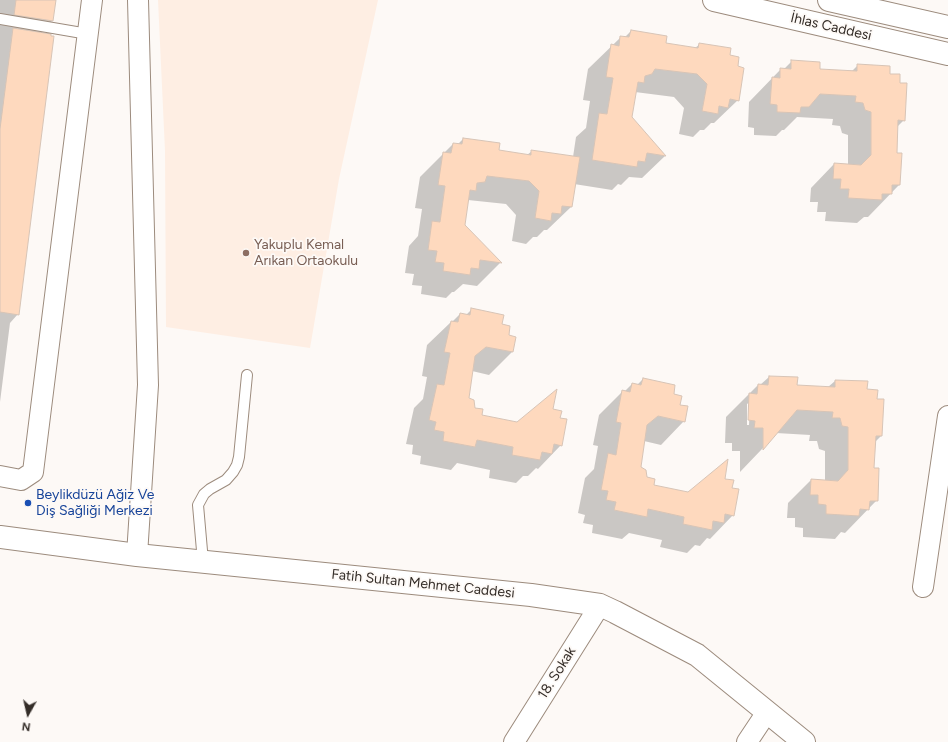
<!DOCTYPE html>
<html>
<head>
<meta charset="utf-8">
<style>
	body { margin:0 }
	#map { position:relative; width:948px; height:742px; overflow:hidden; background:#fdf9f6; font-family:Figtree,sans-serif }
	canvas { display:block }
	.north { position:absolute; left:8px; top:694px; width:40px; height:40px; -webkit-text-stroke:3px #fdf9f6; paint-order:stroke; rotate:188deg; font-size:11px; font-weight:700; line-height:16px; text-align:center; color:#342d28 }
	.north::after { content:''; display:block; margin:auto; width:14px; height:18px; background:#342d28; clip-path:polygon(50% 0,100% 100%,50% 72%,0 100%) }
</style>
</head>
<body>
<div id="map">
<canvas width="948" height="742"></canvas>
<div class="north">N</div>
</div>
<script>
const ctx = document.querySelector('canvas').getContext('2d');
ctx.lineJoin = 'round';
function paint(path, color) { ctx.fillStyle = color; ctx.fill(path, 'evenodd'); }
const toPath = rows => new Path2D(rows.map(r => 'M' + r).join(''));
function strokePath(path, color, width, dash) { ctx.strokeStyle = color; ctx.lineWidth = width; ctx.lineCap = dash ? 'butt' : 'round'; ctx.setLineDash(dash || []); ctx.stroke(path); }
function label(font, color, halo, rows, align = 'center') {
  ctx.font = font + ' Figtree,sans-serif'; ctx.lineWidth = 3.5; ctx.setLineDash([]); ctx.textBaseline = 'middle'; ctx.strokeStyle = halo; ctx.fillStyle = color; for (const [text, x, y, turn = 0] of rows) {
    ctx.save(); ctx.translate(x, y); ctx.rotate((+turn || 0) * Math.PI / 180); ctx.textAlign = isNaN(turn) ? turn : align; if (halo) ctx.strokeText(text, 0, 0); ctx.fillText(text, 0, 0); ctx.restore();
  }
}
paint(toPath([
	[158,0,378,0,339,179,310,348,166,327,165,151]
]), '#feeee3');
paint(toPath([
	[0,0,55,0,52,21,40,33,18,314,10,323,0,402],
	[631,31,665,44,695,48,700,44,729,56,738,100,714,123,711,123,704,130,700,130,693,137,679,134,684,108,674,97,635,92,631,117,665,156,642,178,629,177,621,185,618,184,612,190,574,184,571,207,547,230,544,230,537,237,533,237,526,244,512,241,516,215,506,204,468,200,464,226,500,263,477,286,463,284,454,292,452,292,446,298,421,294,422,286,412,285,414,274,405,273,409,246,418,236,422,209,415,208,420,177,453,144,457,145,463,139,497,151,527,155,532,151,573,157,576,137,586,128,590,101,583,100,588,69,621,37,625,37],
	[792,61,819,70,851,72,858,65,889,75,899,84,904,120,896,128,896,154,899,185,868,217,864,217,857,223,825,221,826,212,817,212,818,202,810,202,811,188,834,164,848,165,848,135,842,133,840,126,832,125,833,119,797,117,784,130,782,130,776,136,754,135,754,128,748,127,749,102,781,69,783,70],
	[471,310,501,325,508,336,512,352,489,375,472,371,468,398,475,409,481,416,517,423,552,410,559,419,561,445,538,469,536,468,528,476,523,476,516,483,489,478,490,470,457,463,451,470,420,464,421,456,412,454,413,445,406,444,414,408,423,399,427,377,422,376,427,345,451,322,452,322,460,314,466,315],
	[769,377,796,386,828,387,835,381,866,390,876,400,881,436,874,443,873,469,877,500,845,533,841,532,835,539,803,537,803,528,795,527,795,518,787,518,788,503,811,480,825,481,825,451,819,449,817,441,809,441,810,435,776,433,762,449,740,472,740,451,732,451,732,443,725,443,726,417,758,385,760,385],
	[750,402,749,425,747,425,747,404],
	[643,379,673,395,679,406,684,421,661,445,644,441,640,468,646,478,652,485,689,493,723,480,731,489,733,515,710,539,707,538,700,546,695,545,687,553,660,547,662,540,629,533,622,539,592,533,593,525,583,523,585,515,578,513,585,478,594,469,598,446,593,445,599,415,622,392,624,392,632,384,637,385]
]), '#0003');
const building = toPath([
	[16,0,56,0,53,21,14,15,16,0],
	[13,28,51,34,51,36,54,36,19,315,0,312,0,129,13,28],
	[631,30,667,36,666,43,698,48,699,43,731,48,730,55,739,57,738,66,744,68,739,101,730,99,728,108,719,106,718,114,702,111,707,84,697,74,655,69,652,74,645,76,644,83,638,82,632,117,666,156,647,153,645,162,638,161,637,167,592,160,599,113,607,114,613,78,606,77,611,44,619,46,620,36,629,37,631,30],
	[791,60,820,62,820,69,857,71,857,64,890,66,890,74,900,74,900,83,907,83,905,121,898,120,897,153,902,153,900,185,892,185,892,194,882,194,882,200,848,198,849,189,840,189,841,179,833,179,834,163,861,165,871,155,871,112,865,110,863,103,855,102,856,96,820,94,809,107,801,107,800,113,777,112,777,105,770,104,772,77,780,78,780,68,791,69,791,60],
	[463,138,500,143,499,150,531,155,531,150,580,157,572,207,562,206,561,214,552,213,551,221,535,218,539,191,529,181,487,176,485,182,477,183,476,191,470,190,465,225,502,263,480,260,479,269,471,268,470,275,443,271,444,263,435,262,437,251,428,250,432,221,440,222,445,186,438,185,443,152,451,153,453,143,462,144,463,138],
	[471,308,504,315,502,324,510,326,509,335,516,337,513,352,486,347,475,356,469,398,474,400,475,408,483,409,482,415,517,422,557,389,553,409,562,411,560,418,567,419,562,446,554,444,552,454,542,452,540,460,512,455,513,447,477,440,475,447,443,441,444,432,434,430,436,422,429,420,437,384,444,385,450,353,444,352,451,321,458,322,460,313,470,315,471,308],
	[769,376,798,377,797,385,835,387,835,380,868,381,867,389,878,390,877,399,884,399,882,436,876,436,874,468,879,468,878,501,870,501,869,510,860,509,859,516,826,514,826,505,818,504,818,495,810,495,811,479,838,481,848,470,848,427,842,426,840,418,832,418,833,412,797,410,763,450,763,428,754,428,755,421,748,420,749,393,757,394,758,384,768,385,769,376],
	[643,378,675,385,674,394,682,396,680,405,688,406,685,422,658,416,647,425,641,467,646,470,647,477,655,479,654,485,688,492,728,459,725,479,734,480,732,488,739,489,734,516,725,514,724,523,713,521,712,530,683,524,684,517,648,509,647,517,614,510,616,502,606,500,608,491,601,490,608,453,616,455,621,423,616,422,622,390,630,392,632,383,641,385,643,378]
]);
paint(building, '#fed9be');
strokePath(building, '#d7c4b6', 1);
const service = toPath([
	[0,19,88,34],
	[203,562,198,505,204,494,210,489,226,480,233,472,237,465,239,457,247,375]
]);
const minor = toPath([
	[0,476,21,480,33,472,92,0],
	[137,555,148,385,138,0],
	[923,587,948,416],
	[514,742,600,605],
	[747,742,767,712]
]);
const secondary = toPath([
	[714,0,948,54],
	[829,0,948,27],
	[0,537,137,555,531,595,600,605,615,612,697,655,804,742]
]);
strokePath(service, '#9c8b7d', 12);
strokePath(minor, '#9c8b7d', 22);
strokePath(secondary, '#9c8b7d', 24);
strokePath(service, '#fff', 10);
strokePath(minor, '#fff', 20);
strokePath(secondary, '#fff', 22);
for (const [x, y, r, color] of [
	[246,253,4,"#8d6e63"],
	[28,503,4,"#1a4fb4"]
]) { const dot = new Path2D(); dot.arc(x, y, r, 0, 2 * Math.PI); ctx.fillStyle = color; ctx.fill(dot); strokePath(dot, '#fdf9f6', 1.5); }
label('14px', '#342d28', '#fdf9f6', [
	["İhlas Caddesi",831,27,13],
	["Fatih Sultan Mehmet Caddesi",423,584,6],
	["18. Sokak",557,673,-58]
]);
label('14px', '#785e54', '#fdf9f6', [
	["Yakuplu Kemal",254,245],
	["Arıkan Ortaokulu",254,261]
], 'left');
label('14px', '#164399', '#fdf9f6', [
	["Beylikdüzü Ağiz Ve",36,495],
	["Diş Sağliği Merkezi",36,511]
], 'left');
</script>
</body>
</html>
